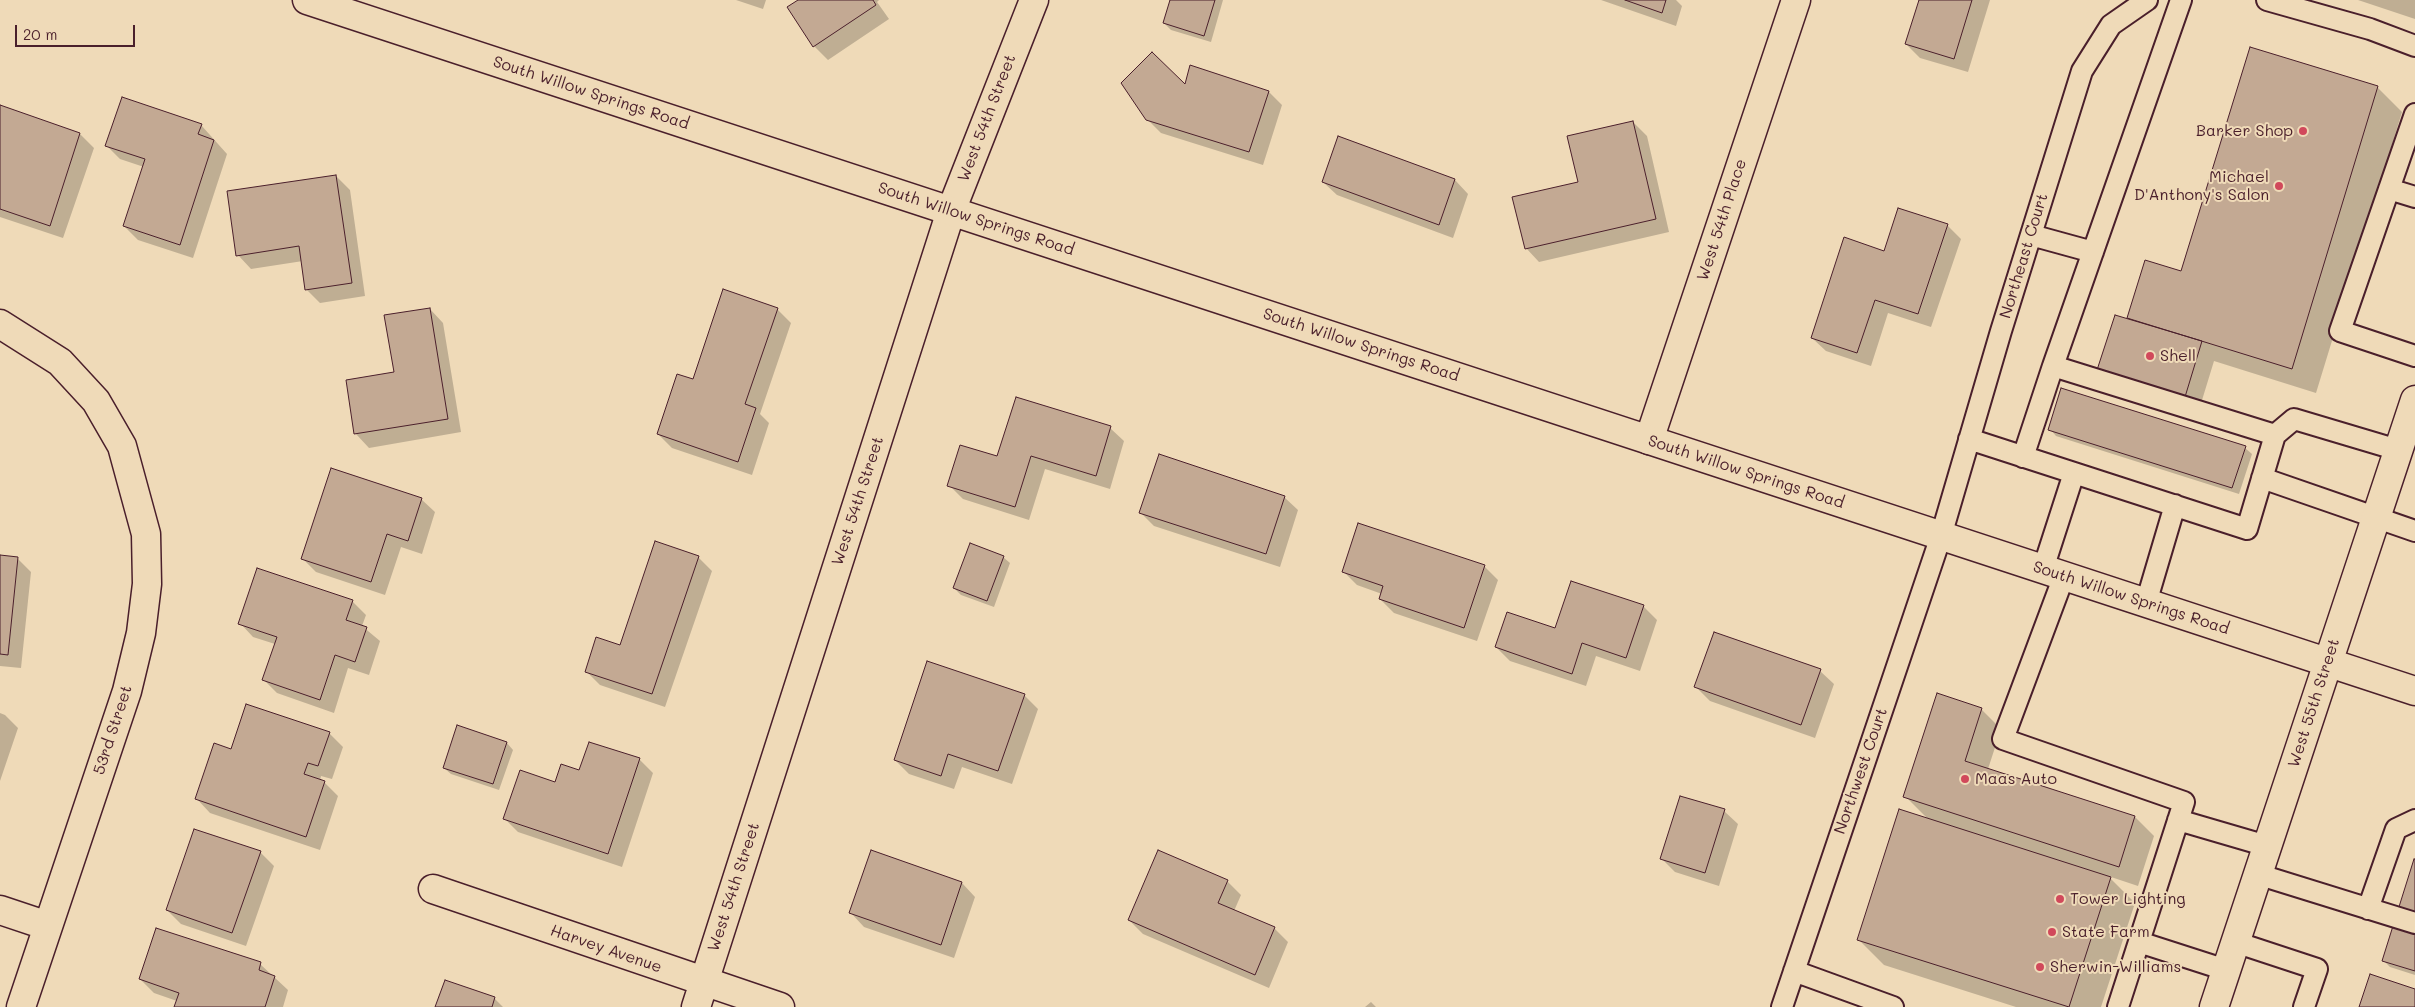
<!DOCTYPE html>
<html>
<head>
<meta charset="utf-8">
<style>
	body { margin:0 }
	#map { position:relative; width:2415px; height:1007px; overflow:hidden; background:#efdab8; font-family:Mali,sans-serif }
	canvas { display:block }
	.scale { position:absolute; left:15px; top:25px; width:120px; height:22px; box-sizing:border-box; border:2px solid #4a1f2b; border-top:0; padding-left:6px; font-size:15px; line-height:18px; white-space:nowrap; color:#4a1f2b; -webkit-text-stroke:4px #efdab8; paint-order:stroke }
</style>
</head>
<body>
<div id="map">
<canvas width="2415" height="1007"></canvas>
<div class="scale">20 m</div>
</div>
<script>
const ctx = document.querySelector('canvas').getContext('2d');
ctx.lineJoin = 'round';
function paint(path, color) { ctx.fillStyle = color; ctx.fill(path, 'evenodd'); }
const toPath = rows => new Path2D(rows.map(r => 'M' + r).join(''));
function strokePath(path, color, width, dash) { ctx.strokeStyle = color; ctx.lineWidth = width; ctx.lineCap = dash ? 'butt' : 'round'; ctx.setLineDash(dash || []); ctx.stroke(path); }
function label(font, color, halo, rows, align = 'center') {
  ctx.font = font + ' Mali,sans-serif'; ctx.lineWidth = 4; ctx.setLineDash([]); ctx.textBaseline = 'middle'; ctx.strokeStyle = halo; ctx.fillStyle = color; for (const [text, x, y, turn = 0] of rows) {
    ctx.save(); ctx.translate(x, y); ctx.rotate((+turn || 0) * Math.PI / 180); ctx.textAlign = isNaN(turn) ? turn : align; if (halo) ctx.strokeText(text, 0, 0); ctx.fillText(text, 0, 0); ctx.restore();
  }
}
paint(toPath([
	[736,0,766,0,763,9],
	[800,0,879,0,877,2,889,19,828,60,814,46],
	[1171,0,1223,0,1211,42,1171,30,1164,23],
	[1601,0,1676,0,1682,6,1676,26],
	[1920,0,1990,0,1968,72,1920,58,1906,44],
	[2358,0,2415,0,2415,19],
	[1185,87,1269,92,1282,105,1263,165,1161,133,1147,119],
	[2377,87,2402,112,2316,393,2214,361,2199,410,2113,383,2132,321,2128,318,2182,272],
	[0,107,80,134,94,148,63,238,0,217],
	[1633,122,1647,136,1669,232,1539,262,1526,248],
	[201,125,227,154,193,258,138,240,124,226,144,167,120,159,107,146],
	[1339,138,1455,180,1468,194,1453,238,1337,195,1323,182],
	[336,176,350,190,365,296,320,303,306,289,303,261,251,269,238,255],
	[1947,225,1961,239,1931,327,1888,313,1871,366,1826,351,1812,338,1885,252],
	[430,309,443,323,461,432,369,448,356,434,347,381,395,373],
	[777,309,791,323,760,414,769,423,752,475,672,448,658,434,694,381],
	[1110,428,1124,441,1110,489,1045,469,1029,520,963,499,949,485,998,457],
	[2050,429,2245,448,2252,454,2239,494,2056,436],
	[1284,497,1298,510,1280,567,1154,526,1140,512],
	[421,499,435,512,422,554,401,547,385,595,316,572,303,559],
	[0,557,17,558,31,572,21,668,0,666],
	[698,557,712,571,665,707,600,685,586,671,621,646],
	[1003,557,1010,563,994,607,961,595,954,588],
	[1484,566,1498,580,1477,641,1394,613,1380,599,1382,594,1357,585,1343,571],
	[352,601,366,615,362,626,380,641,369,675,348,668,334,713,277,693,264,680,275,644,253,637,240,623],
	[1643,606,1657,620,1640,671,1596,656,1586,686,1510,661,1496,647],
	[1820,671,1834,684,1815,738,1710,701,1696,687],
	[1024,695,1038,709,1012,784,962,767,954,789,909,774,895,760],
	[1981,709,2001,729,1988,769,2135,817,2154,836,2138,886,2108,876,2135,903,2101,1007,2016,1007,1884,965,1859,940,1928,819,1905,796],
	[0,713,5,715,18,728,0,781],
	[458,727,507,743,513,750,499,790,451,774,444,768],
	[329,733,343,747,332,779,321,776,320,781,324,782,338,796,320,850,210,813,197,799,232,750],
	[639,759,653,773,622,867,518,832,505,819,580,772],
	[1724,811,1738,824,1719,886,1675,872,1662,859],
	[260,852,274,866,246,946,181,924,167,910],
	[2415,860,2415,975,2390,967,2383,960],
	[1227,881,1241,895,1234,911,1274,928,1288,942,1269,988,1143,934,1129,920],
	[962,883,975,897,954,958,864,927,851,913],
	[260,964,288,990,283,1007,175,1007,177,1001,154,993,140,979],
	[494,998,503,1007,437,1007],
	[1371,1002,1376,1007,1365,1007]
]), '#0003');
const building = toPath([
	[798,0,873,0,876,5,813,47,787,7,798,0],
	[1170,0,1215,0,1204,36,1163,23,1170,0],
	[1625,0,1666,0,1662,13,1625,0],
	[1919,0,1972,0,1954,59,1905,44,1919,0],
	[2250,47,2378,86,2292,369,2127,318,2145,260,2181,271,2250,47],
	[1152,52,1185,84,1190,65,1269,91,1249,152,1146,120,1121,83,1152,52],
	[122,97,202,124,198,134,214,140,180,245,123,226,145,159,105,146,122,97],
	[0,105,80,133,50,226,0,209,0,105],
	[1633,121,1656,219,1525,249,1512,197,1578,182,1567,136,1633,121],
	[1338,136,1455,179,1439,225,1322,182,1338,136],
	[336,175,352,283,305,290,299,246,236,256,227,191,336,175],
	[1898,208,1948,224,1918,314,1875,300,1857,353,1811,338,1844,237,1884,251,1898,208],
	[723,289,778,308,745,404,756,408,738,462,657,434,677,374,693,379,723,289],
	[430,308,448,419,354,434,346,380,394,372,384,315,430,308],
	[2115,315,2202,341,2185,397,2097,370,2115,315],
	[2061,388,2246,446,2232,488,2048,430,2061,388],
	[1016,397,1111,426,1096,476,1031,456,1015,507,947,486,960,445,997,456,1016,397],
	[1159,454,1285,496,1266,554,1139,513,1159,454],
	[331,468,422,498,408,541,387,534,371,582,301,559,331,468],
	[1358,523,1485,565,1464,628,1379,599,1383,586,1342,572,1358,523],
	[655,541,699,556,652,694,585,672,596,637,620,645,655,541],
	[970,543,1004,556,987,601,953,588,970,543],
	[0,555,18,557,8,655,0,654,0,555],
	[257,568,353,600,346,620,367,627,355,662,335,655,320,700,262,680,277,637,238,624,257,568],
	[1571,581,1644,605,1626,658,1582,643,1572,674,1495,647,1507,612,1555,628,1571,581],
	[1714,632,1821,669,1801,725,1694,687,1714,632],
	[927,661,1025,694,998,771,948,754,941,776,894,760,927,661],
	[1937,693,1982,708,1965,761,2135,816,2119,867,1903,797,1937,693],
	[246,704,330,732,318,766,308,763,304,774,325,781,306,837,195,799,214,743,231,749,246,704],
	[457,725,507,742,493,784,443,768,457,725],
	[589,742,640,758,608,854,503,819,520,770,555,782,561,764,579,770,589,742],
	[1680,796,1725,809,1705,873,1660,859,1680,796],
	[1899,809,2111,877,2069,1007,1857,940,1899,809],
	[194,829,261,851,232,933,166,910,194,829],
	[871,850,962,882,941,945,849,913,871,850],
	[1158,850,1228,880,1218,903,1275,927,1255,975,1128,920,1158,850],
	[2414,859,2415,859,2415,971,2382,961,2414,859],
	[156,928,261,962,259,970,275,976,265,1007,174,1007,179,993,139,979,156,928],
	[2370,974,2415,989,2415,1007,2359,1007,2370,974],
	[445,980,495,997,492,1007,435,1007,445,980]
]);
paint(building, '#c3a993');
strokePath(building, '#4a1f2b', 1);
const lane = toPath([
	[2267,0,2370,29,2415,46],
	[2415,114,2340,331,2415,356],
	[2389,189,2415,197],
	[2031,235,2093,252],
	[2053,366,2181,0],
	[1969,439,2247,529,2275,435,2294,419,2398,450],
	[2023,457,2053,366,2275,435],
	[2262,478,2415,531],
	[2043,569,2074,473],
	[2064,576,2003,739,2184,802,2118,1007],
	[2146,603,2175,505],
	[2178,820,2267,846],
	[2257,874,2415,923],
	[2368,909,2396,829,2415,820],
	[2139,942,2226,970],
	[2235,942,2317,969,2304,1007],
	[1794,971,1893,1007],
	[1782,1007,1941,536,2001,331,2082,71,2111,25,2147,0]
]);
const street = toPath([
	[0,324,60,362,96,401,122,446,146,534,147,584,141,633,127,691,21,1007],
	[1649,440,1796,0],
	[433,889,780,1007],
	[0,910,48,926],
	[696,1007,951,211,1034,0]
]);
const secondary = toPath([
	[307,0,2415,691],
	[2214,1007,2415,400]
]);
strokePath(lane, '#4a1f2b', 24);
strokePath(street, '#4a1f2b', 31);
strokePath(secondary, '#4a1f2b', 31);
strokePath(lane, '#efdab8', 20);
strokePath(street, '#efdab8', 28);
strokePath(secondary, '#efdab8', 28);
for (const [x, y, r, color] of [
	[2303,131,5,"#d1495b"],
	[2279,186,5,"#d1495b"],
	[2150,356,5,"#d1495b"],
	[1965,779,5,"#d1495b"],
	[2060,899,5,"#d1495b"],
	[2052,932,5,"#d1495b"],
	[2040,967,5,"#d1495b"]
]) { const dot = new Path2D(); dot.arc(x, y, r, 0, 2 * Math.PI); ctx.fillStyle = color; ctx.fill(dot); strokePath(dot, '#efdab8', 2); }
label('16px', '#4a1f2b', '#efdab8', [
	["South Willow Springs Road",591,93,18],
	["West 54th Street",987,118,-69],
	["South Willow Springs Road",976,219,18],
	["West 54th Place",1722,220,-72],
	["Northeast Court",2024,256,-73],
	["South Willow Springs Road",1361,345,18],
	["South Willow Springs Road",1746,472,18],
	["West 54th Street",858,501,-72],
	["South Willow Springs Road",2131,598,18],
	["West 55th Street",2314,703,-72],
	["53rd Street",113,730,-72],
	["Northwest Court",1861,771,-71],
	["West 54th Street",734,887,-72],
	["Harvey Avenue",606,949,19]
]);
label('16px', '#4a1f2b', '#efdab8', [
	["Barker Shop",2293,131,"right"],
	["Michael",2269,177,"right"],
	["D'Anthony's Salon",2269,195,"right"],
	["Shell",2160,356],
	["Maas Auto",1975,779],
	["Tower Lighting",2070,899],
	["State Farm",2062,932],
	["Sherwin-Williams",2050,967]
], 'left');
</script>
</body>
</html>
